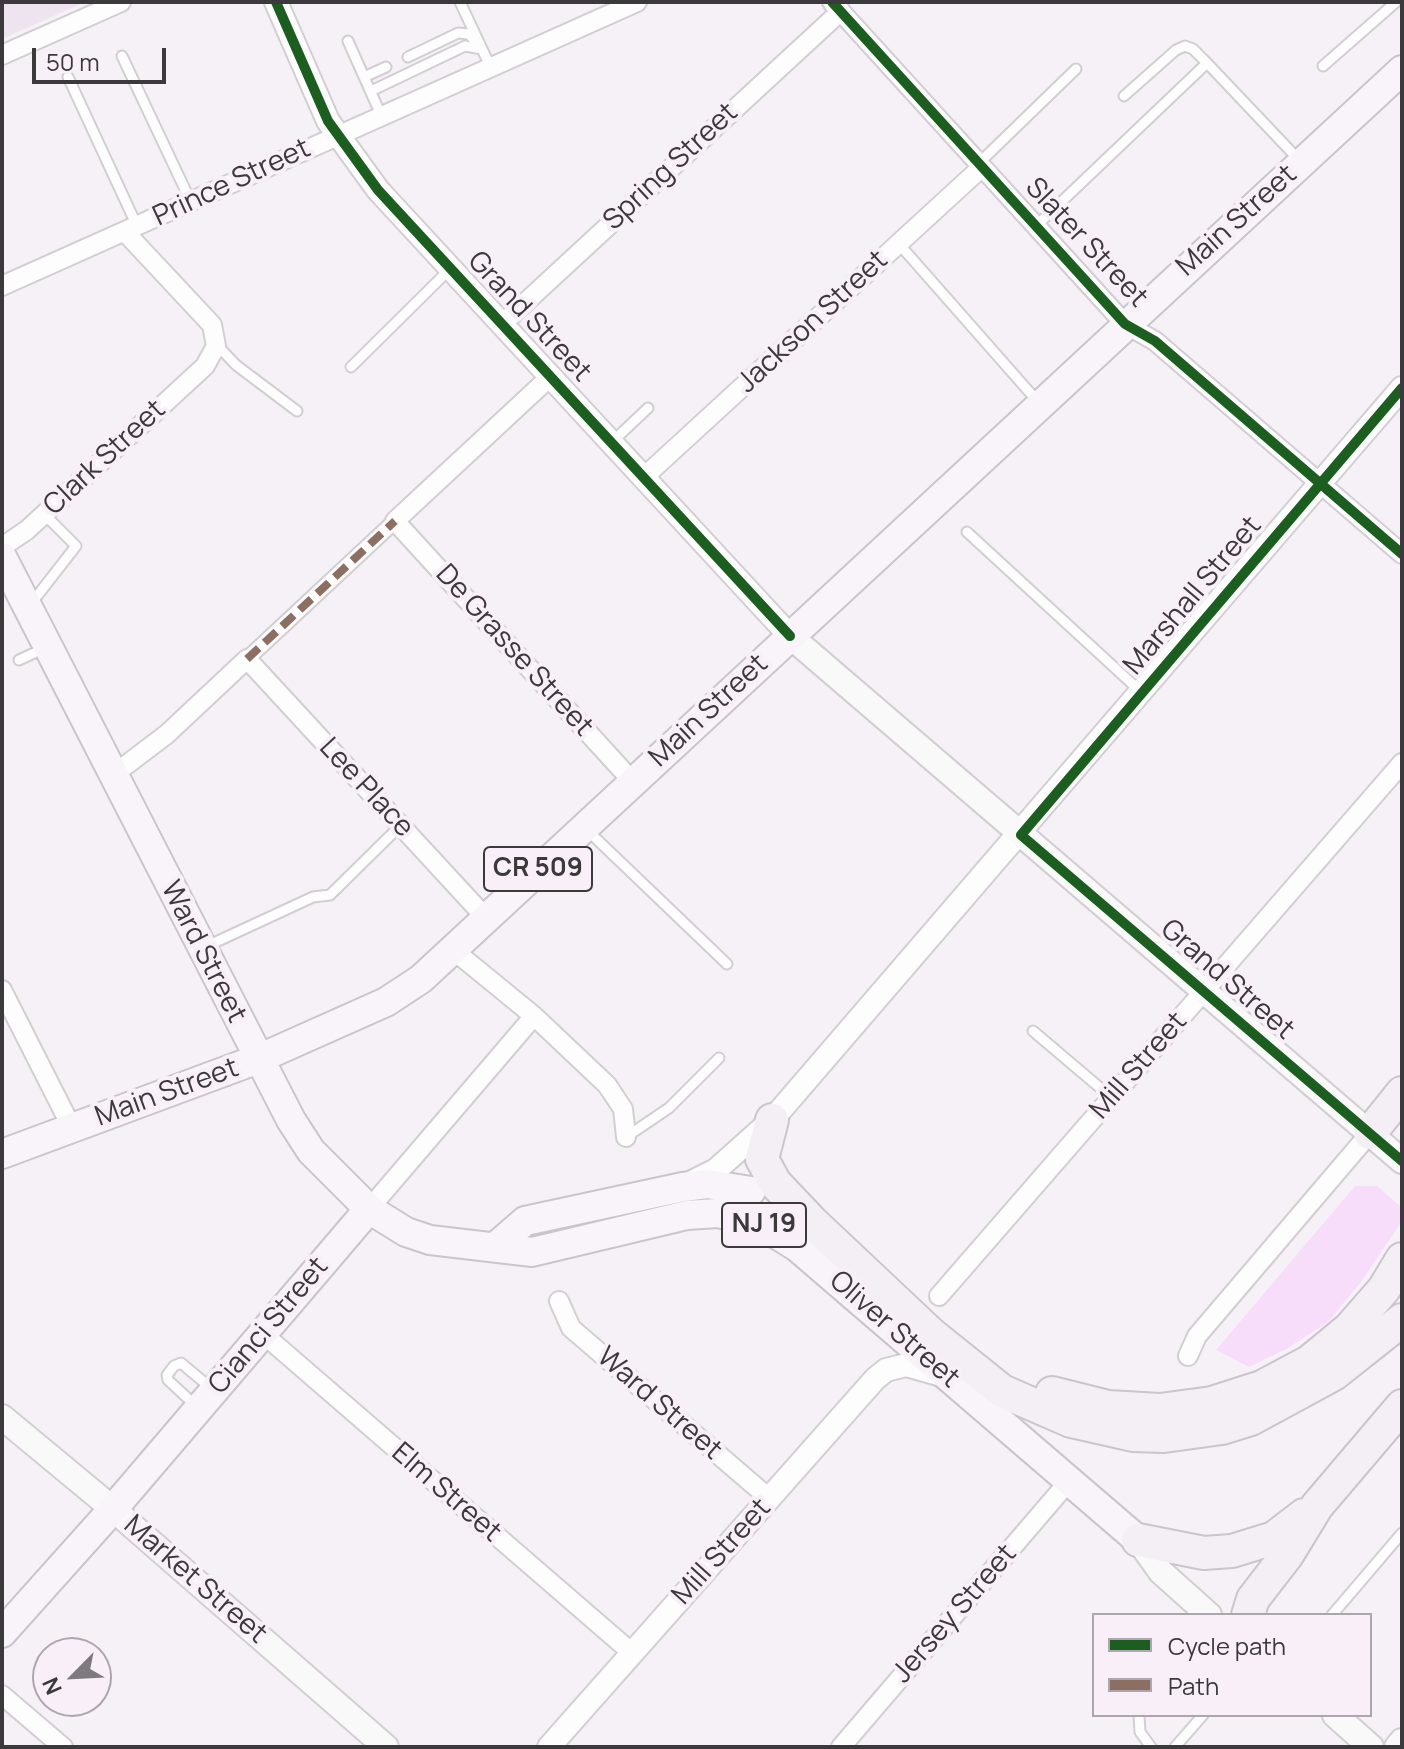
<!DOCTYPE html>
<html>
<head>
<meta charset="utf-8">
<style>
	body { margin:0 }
	#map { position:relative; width:1404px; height:1749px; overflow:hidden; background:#f6f1f7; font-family:Manrope,sans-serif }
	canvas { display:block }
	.frame { position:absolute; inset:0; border:4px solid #3c393d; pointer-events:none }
	.legend { position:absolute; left:1092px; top:1613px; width:280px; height:104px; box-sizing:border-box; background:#f8eff9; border:2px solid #ada6ae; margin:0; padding:10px 14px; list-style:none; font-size:24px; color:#3c393d }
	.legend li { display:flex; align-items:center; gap:16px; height:40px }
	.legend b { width:40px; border:2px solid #ada6ae }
	.north { position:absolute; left:32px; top:1637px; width:80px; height:80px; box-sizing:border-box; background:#f8eff9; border:2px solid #ada6ae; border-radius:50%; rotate:246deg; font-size:22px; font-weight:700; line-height:32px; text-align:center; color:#3c393d }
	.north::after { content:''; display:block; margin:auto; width:28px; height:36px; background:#7d797e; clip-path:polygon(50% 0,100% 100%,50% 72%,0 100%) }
	.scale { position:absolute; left:32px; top:48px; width:134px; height:36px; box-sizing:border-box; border:4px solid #3c393d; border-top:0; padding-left:10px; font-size:24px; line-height:28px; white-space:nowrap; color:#3c393d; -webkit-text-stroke:6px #f8eff9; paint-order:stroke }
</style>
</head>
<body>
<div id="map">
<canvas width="1404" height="1749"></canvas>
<div class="frame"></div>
<ul class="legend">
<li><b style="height:10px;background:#1b5e20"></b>Cycle path</li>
<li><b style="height:10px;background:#8d6e63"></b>Path</li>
</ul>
<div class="north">N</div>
<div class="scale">50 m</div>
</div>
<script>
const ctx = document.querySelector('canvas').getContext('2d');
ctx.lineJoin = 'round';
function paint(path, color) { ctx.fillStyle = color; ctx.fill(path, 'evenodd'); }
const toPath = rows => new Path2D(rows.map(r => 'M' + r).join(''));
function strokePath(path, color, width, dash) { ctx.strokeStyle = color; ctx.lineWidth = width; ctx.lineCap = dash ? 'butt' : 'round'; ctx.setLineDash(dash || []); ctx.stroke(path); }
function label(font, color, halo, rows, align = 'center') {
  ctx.font = font + ' Manrope,sans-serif'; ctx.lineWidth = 8; ctx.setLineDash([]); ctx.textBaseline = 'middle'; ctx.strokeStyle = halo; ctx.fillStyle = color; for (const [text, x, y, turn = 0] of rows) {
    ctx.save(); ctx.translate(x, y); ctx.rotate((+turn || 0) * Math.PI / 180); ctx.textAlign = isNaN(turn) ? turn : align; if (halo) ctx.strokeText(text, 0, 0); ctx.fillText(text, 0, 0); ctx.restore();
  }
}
paint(toPath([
	[2,2,85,2,2,39]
]), '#eee4ef');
paint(toPath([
	[1355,1186,1377,1186,1402,1208,1402,1221,1361,1282,1328,1322,1288,1348,1249,1367,1216,1350]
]), '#f7ddfa');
const service = toPath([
	[460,2,490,66],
	[348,41,381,115],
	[122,56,191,202],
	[408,57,458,33,469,34,480,47],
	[1207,63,1299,160],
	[1323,66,1396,2],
	[68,77,137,226],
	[364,77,386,67],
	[371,91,465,46,482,49],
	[979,163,1076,69],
	[1036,226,1207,63,1193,49,1185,46,1176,50,1124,96],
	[899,244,1039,403],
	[216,344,236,365,297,411],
	[351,367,451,268],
	[612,442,648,408],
	[967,532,1140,691],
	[30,605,76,546,44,514],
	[19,660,45,648],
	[586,829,727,964],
	[205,947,313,897,330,895,401,825],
	[1033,1031,1112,1098],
	[626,1137,669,1108,719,1058],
	[196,1406,168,1380,167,1375,174,1366,181,1363,211,1388],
	[1332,1615,1402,1533],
	[1139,1715,1140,1732,1151,1747],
	[1175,1747,1203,1715]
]);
const pedestrian = toPath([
	[247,659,395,521]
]);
const minor = toPath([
	[832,2,1125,324,1155,341,1402,554],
	[2,55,121,2],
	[2,286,637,2],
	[502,324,841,11],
	[551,376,395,521,633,782],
	[644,477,982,167],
	[2,547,27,530,205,366,216,346,212,325,125,232],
	[113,775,167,734,247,659,486,918],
	[452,949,534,1016,607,1085,623,1109,626,1137],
	[2,990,72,1128],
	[369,1209,534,1016],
	[939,1296,1402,763],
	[559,1301,571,1328,770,1499],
	[262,1333,631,1652],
	[1188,1356,1197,1336,1370,1133],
	[2,1695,63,1747],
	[841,1747,1069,1481]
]);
const tertiary = toPath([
	[276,2,328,121,378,190,790,636],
	[688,1184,716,1170,772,1120,1402,388],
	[549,1747,875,1379,886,1370,906,1365,945,1376]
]);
const secondary = toPath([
	[790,636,1402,1161],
	[2,1417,113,1509,386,1747],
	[1138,1540,1161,1572,1209,1615],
	[1335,1715,1371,1747],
	[1397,1747,1402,1741]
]);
const primary = toPath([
	[2,557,291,1120,311,1151,369,1209,406,1232,430,1240,532,1252,687,1215,718,1213,760,1224,797,1247,1138,1540],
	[2,1154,258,1059,386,1002,421,979,1402,70],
	[495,1247,525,1221,683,1187,707,1184,751,1191],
	[2,1633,113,1509,369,1209]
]);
const motorway = toPath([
	[772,1120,762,1159,775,1183,812,1222,931,1334,1002,1391,1071,1421,1133,1435,1164,1436,1222,1428,1251,1419,1334,1374,1402,1320],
	[1370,1133,1402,1093],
	[1052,1393,1108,1407,1160,1410,1212,1403,1262,1387,1309,1362,1349,1329,1384,1289,1402,1259],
	[1138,1540,1204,1553,1232,1551,1274,1538,1304,1515],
	[1248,1615,1253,1599,1287,1555,1317,1506,1402,1406]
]);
strokePath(service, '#d2ced2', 13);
strokePath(pedestrian, '#d2ced2', 18);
strokePath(minor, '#d2ced2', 22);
strokePath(tertiary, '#d2ced2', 26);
strokePath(secondary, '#d2ced2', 28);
strokePath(primary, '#cbc4cd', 32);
strokePath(motorway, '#cbc4cd', 36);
strokePath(service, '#fefdfe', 9);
strokePath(pedestrian, '#fefdfe', 14);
strokePath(minor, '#fefdfe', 18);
strokePath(tertiary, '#fefdfe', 22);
strokePath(secondary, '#faf9fa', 24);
strokePath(primary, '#f8f4f9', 28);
strokePath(motorway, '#f4eff4', 32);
strokePath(toPath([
	[247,659,395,521]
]), '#8d6e63', 8, [16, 8]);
strokePath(toPath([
	[276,2,328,121,378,190,790,636],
	[832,2,1125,324,1155,341,1402,554],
	[1402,388,1021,835,1402,1161]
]), '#1b5e20', 10);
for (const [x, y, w] of [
	[538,869,108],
	[764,1225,84]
]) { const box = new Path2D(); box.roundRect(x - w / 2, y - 22, w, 44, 6); ctx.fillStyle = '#f8eff9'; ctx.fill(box); strokePath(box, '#3c393d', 2); }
label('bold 26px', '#3c393d', null, [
	["CR 509",538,869],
	["NJ 19",764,1225]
]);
label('28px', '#3c393d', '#f8eff9', [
	["Spring Street",671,167,-43],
	["Prince Street",232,183,-25],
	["Main Street",1237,221,-42],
	["Slater Street",1086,243,47],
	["Grand Street",529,317,47],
	["Jackson Street",813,322,-43],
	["Clark Street",105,458,-43],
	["Marshall Street",1193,596,-50],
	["De Grasse Street",514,651,48],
	["Main Street",709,711,-43],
	["Lee Place",366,788,47],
	["Ward Street",203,952,63],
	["Grand Street",1227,980,41],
	["Mill Street",1139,1066,-49],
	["Main Street",167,1093,-20],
	["Cianci Street",269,1326,-50],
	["Oliver Street",894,1330,41],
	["Ward Street",659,1404,41],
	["Elm Street",446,1493,41],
	["Mill Street",722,1552,-48],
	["Market Street",195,1580,41],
	["Jersey Street",955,1614,-49]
]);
</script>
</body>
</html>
